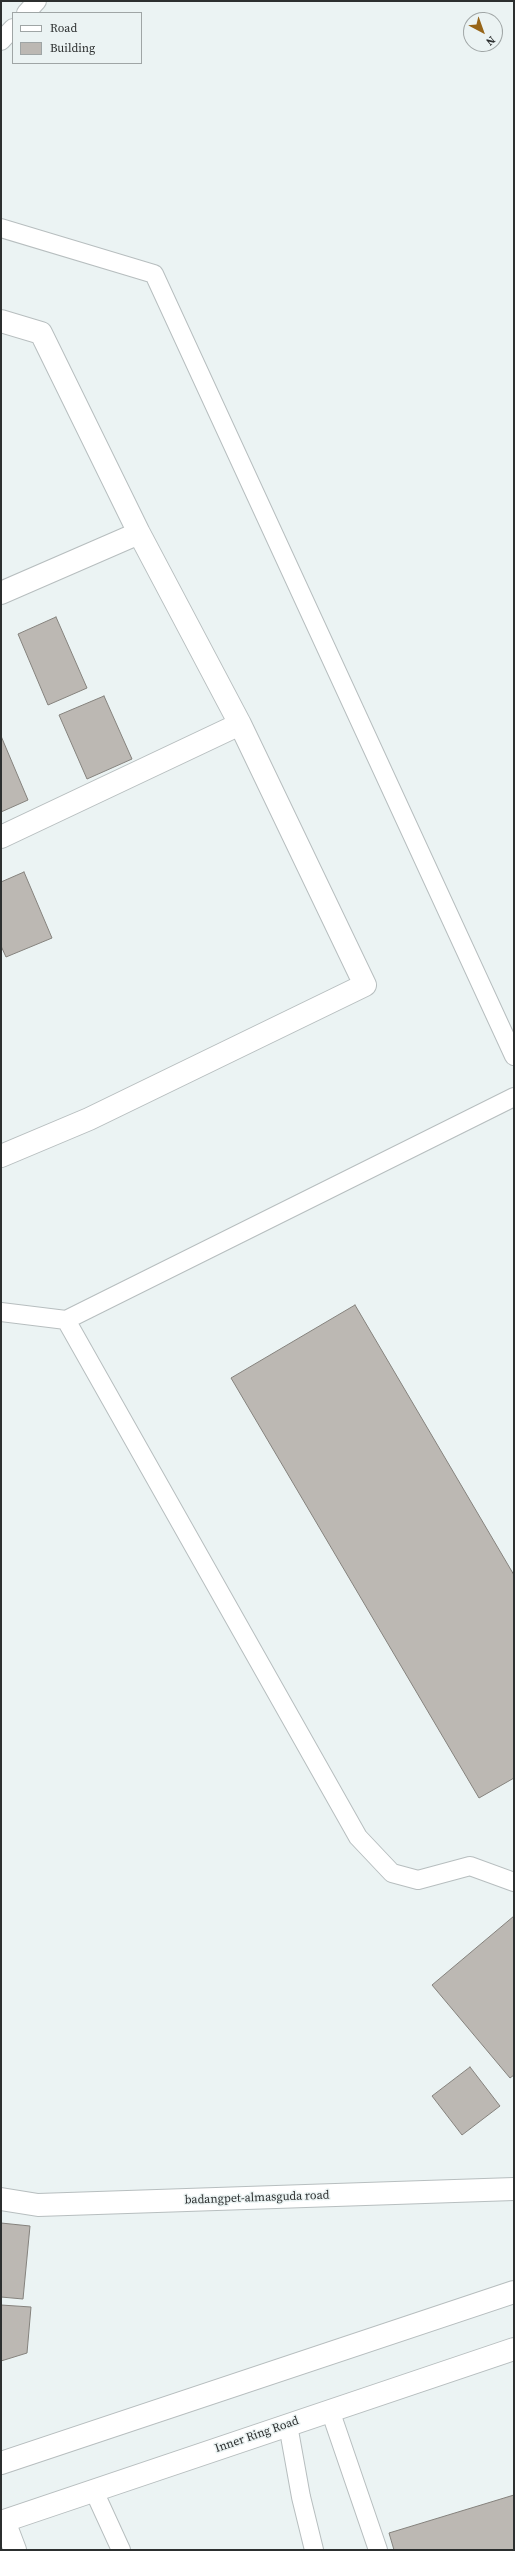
<!DOCTYPE html>
<html>
<head>
<meta charset="utf-8">
<style>
	body { margin:0 }
	#map { position:relative; width:515px; height:2551px; overflow:hidden; background:#ebf3f3; font-family:"Source Serif 4",serif }
	canvas { display:block }
	.frame { position:absolute; inset:0; border:2px solid #2c2f2f; pointer-events:none }
	.legend { position:absolute; left:12px; top:12px; width:130px; height:52px; box-sizing:border-box; background:#ebf3f3; border:1px solid #9fa5a5; margin:0; padding:5px 7px; list-style:none; font-size:12px; color:#2c2f2f }
	.legend li { display:flex; align-items:center; gap:8px; height:20px }
	.legend b { width:20px; border:1px solid #9fa5a5 }
	.north { position:absolute; left:463px; top:12px; width:40px; height:40px; box-sizing:border-box; background:#ebf3f3; border:1px solid #9fa5a5; border-radius:50%; rotate:139deg; font-size:11px; font-weight:700; line-height:16px; text-align:center; color:#2c2f2f }
	.north::after { content:''; display:block; margin:auto; width:14px; height:18px; background:#976518; clip-path:polygon(50% 0,100% 100%,50% 72%,0 100%) }
</style>
</head>
<body>
<div id="map">
<canvas width="515" height="2551"></canvas>
<div class="frame"></div>
<ul class="legend">
<li><b style="height:5px;background:#fff"></b>Road</li>
<li><b style="height:11px;background:#bcb8b3"></b>Building</li>
</ul>
<div class="north">N</div>
</div>
<script>
const ctx = document.querySelector('canvas').getContext('2d');
ctx.lineJoin = 'round';
function paint(path, color) { ctx.fillStyle = color; ctx.fill(path, 'evenodd'); }
const toPath = rows => new Path2D(rows.map(r => 'M' + r).join(''));
function strokePath(path, color, width, dash) { ctx.strokeStyle = color; ctx.lineWidth = width; ctx.lineCap = dash ? 'butt' : 'round'; ctx.setLineDash(dash || []); ctx.stroke(path); }
function label(font, color, halo, rows, align = 'center') {
  ctx.font = font + ' "Source Serif 4",serif'; ctx.lineWidth = 3; ctx.setLineDash([]); ctx.textBaseline = 'middle'; ctx.strokeStyle = halo; ctx.fillStyle = color; for (const [text, x, y, turn = 0] of rows) {
    ctx.save(); ctx.translate(x, y); ctx.rotate((+turn || 0) * Math.PI / 180); ctx.textAlign = isNaN(turn) ? turn : align; if (halo) ctx.strokeText(text, 0, 0); ctx.fillText(text, 0, 0); ctx.restore();
  }
}
const building = toPath([
	[56,617,87,688,48,705,18,634,56,617],
	[104,696,132,759,87,779,59,715,104,696],
	[1,736,28,800,1,812,1,736],
	[24,872,52,938,6,957,1,946,1,882,24,872],
	[355,1305,514,1575,514,1778,479,1798,231,1378,355,1305],
	[514,1916,514,2075,510,2078,432,1985,514,1916],
	[470,2067,500,2106,462,2135,432,2096,470,2067],
	[1,2223,30,2226,23,2299,1,2297,1,2223],
	[1,2305,31,2307,27,2353,1,2361,1,2305],
	[514,2495,514,2550,394,2550,389,2533,514,2495]
]);
paint(building, '#bcb8b3');
strokePath(building, '#85827d', 1);
const service = toPath([
	[26,13,37,1],
	[1,41,13,28],
	[1,228,154,274,514,1056],
	[1,1312,66,1320,514,1097],
	[66,1320,358,1837,392,1873,418,1880,470,1866,514,1882],
	[330,2410,378,2550],
	[288,2425,301,2497,314,2550],
	[94,2491,121,2550]
]);
const minor = toPath([
	[1,321,41,333,139,533,240,724,365,985,89,1119,1,1156],
	[1,593,139,533],
	[1,837,240,724],
	[4,2521,15,2550]
]);
const tertiary = toPath([
	[1,2199,38,2205,514,2189]
]);
const trunk = toPath([
	[1,2463,514,2292],
	[1,2522,514,2349]
]);
strokePath(service, '#b7bebf', 20);
strokePath(minor, '#b7bebf', 24);
strokePath(tertiary, '#b7bebf', 24);
strokePath(trunk, '#b7bebf', 24);
strokePath(service, '#fff', 18);
strokePath(minor, '#fff', 22);
strokePath(tertiary, '#fff', 22);
strokePath(trunk, '#fff', 22);
label('12px', '#2c2f2f', '#ebf3f3', [
	["badangpet-almasguda road",257,2198,-2],
	["Inner Ring Road",257,2435,-19]
]);
</script>
</body>
</html>
